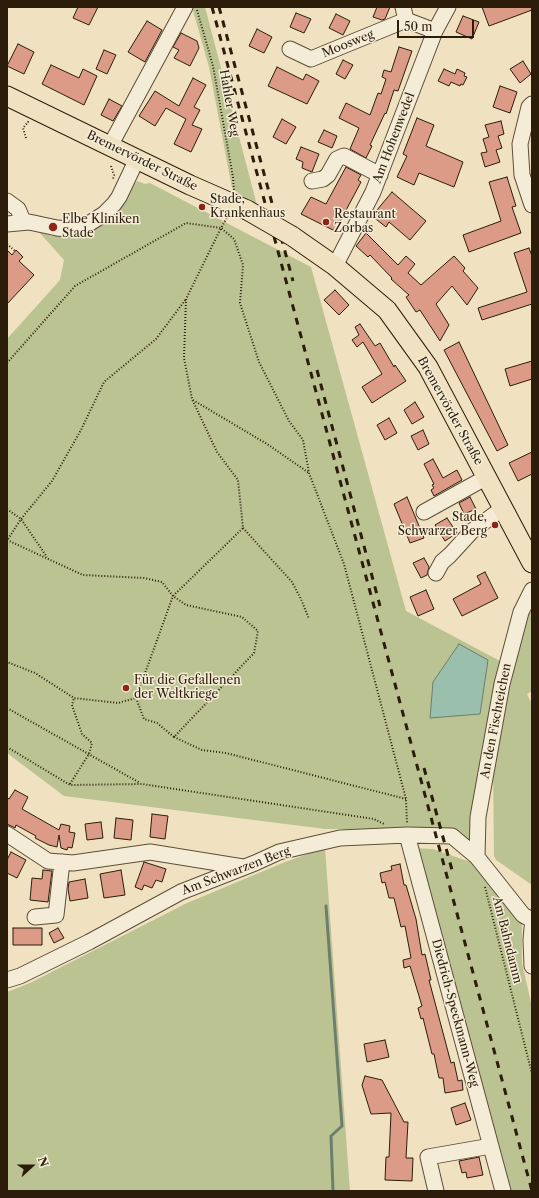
<!DOCTYPE html>
<html>
<head>
<meta charset="utf-8">
<style>
	body { margin:0 }
	#map { position:relative; width:539px; height:1198px; overflow:hidden; background:#f0e2c1; font-family:"Libre Caslon Text",serif }
	canvas { display:block }
	.frame { position:absolute; inset:0; border:8px solid #2b1d0a; pointer-events:none }
	.north { position:absolute; left:12px; top:1146px; width:40px; height:40px; -webkit-text-stroke:3px #f5ecd7; paint-order:stroke; rotate:69deg; font-size:11px; font-weight:700; line-height:16px; text-align:center; color:#2b1d0a }
	.north::after { content:''; display:block; margin:auto; width:14px; height:18px; background:#2b1d0a; clip-path:polygon(50% 0,100% 100%,50% 72%,0 100%) }
	.scale { position:absolute; left:397px; top:20px; width:77px; height:18px; box-sizing:border-box; border:2px solid #2b1d0a; border-top:0; padding-left:5px; font-size:12px; line-height:14px; white-space:nowrap; color:#2b1d0a; -webkit-text-stroke:3px #f5ecd7; paint-order:stroke }
</style>
</head>
<body>
<div id="map">
<canvas width="539" height="1198"></canvas>
<div class="frame"></div>
<div class="north">N</div>
<div class="scale">50 m</div>
</div>
<script>
const ctx = document.querySelector('canvas').getContext('2d');
ctx.lineJoin = 'round';
function paint(path, color) { ctx.fillStyle = color; ctx.fill(path, 'evenodd'); }
const toPath = rows => new Path2D(rows.map(r => 'M' + r).join(''));
function strokePath(path, color, width, dash) { ctx.strokeStyle = color; ctx.lineWidth = width; ctx.lineCap = dash ? 'butt' : 'round'; ctx.setLineDash(dash || []); ctx.stroke(path); }
function label(font, color, halo, rows, align = 'center') {
  ctx.font = font + ' "Libre Caslon Text",serif'; ctx.lineWidth = 3; ctx.setLineDash([]); ctx.textBaseline = 'middle'; ctx.strokeStyle = halo; ctx.fillStyle = color; for (const [text, x, y, turn = 0] of rows) {
    ctx.save(); ctx.translate(x, y); ctx.rotate((+turn || 0) * Math.PI / 180); ctx.textAlign = isNaN(turn) ? turn : align; if (halo) ctx.strokeText(text, 0, 0); ctx.fillText(text, 0, 0); ctx.restore();
  }
}
paint(toPath([
	[192,7,205,7,258,209,232,188,209,67],
	[137,181,145,184,150,183,311,267,406,611,500,661,495,681,481,761,472,843,455,829,325,829,64,796,7,753,7,339,60,280,64,260,39,232,52,236,66,236,79,235,95,229,111,218,122,205,133,185],
	[529,607,532,613,532,691,527,694,532,704,532,885,496,860,494,856,493,770,526,609],
	[325,848,350,1191,7,1191,7,992,30,983,187,903,285,862],
	[413,848,433,849,476,864,522,922,522,963,532,1007,532,1191,505,1191]
]), '#bbc392');
const water = toPath([
	[459,644,488,660,480,714,430,718,433,682,459,644]
]);
paint(water, '#9bbfad');
strokePath(water, '#6e7e6c', 1);
strokePath(toPath([
	[326,906,342,1126,331,1136,333,1191]
]), '#6e7e6c', 3);
const building = toPath([
	[78,7,98,7,89,25,73,18,78,7],
	[377,7,390,7,385,19,382,20,373,17,377,7],
	[482,7,532,7,532,10,489,26,482,7],
	[296,13,311,19,304,33,290,27,296,13],
	[336,14,350,21,343,35,329,28,336,14],
	[463,16,479,22,472,39,456,32,463,16],
	[147,21,162,30,145,62,128,52,147,21],
	[257,29,272,37,264,53,249,46,257,29],
	[181,33,197,41,199,48,190,66,174,58,179,50,173,47,181,33],
	[18,44,34,52,24,74,7,66,18,44],
	[399,47,412,51,398,91,394,90,386,114,385,113,370,145,372,146,366,158,350,149,359,128,339,118,346,103,370,115,378,93,381,94,386,79,382,77,384,70,391,72,399,47],
	[104,50,116,55,107,74,96,69,104,50],
	[343,60,353,65,345,79,336,74,343,60],
	[523,61,531,74,520,83,510,69,523,61],
	[51,65,79,78,83,69,97,76,84,105,42,84,51,65],
	[277,67,303,80,306,74,319,81,307,104,268,86,277,67],
	[444,69,455,74,457,69,465,73,464,76,467,77,463,85,461,84,460,86,451,82,449,86,438,81,444,69],
	[193,78,206,85,194,107,200,110,192,125,202,129,191,152,174,144,186,119,166,108,155,126,139,116,155,91,179,106,193,78],
	[500,86,517,92,510,113,493,107,500,86],
	[109,99,122,106,113,121,101,115,109,99],
	[417,118,434,125,426,146,463,162,454,187,419,173,414,185,397,177,407,156,403,154,417,118],
	[282,119,296,127,286,144,273,137,282,119],
	[501,121,504,134,498,136,502,148,496,150,500,162,485,167,481,153,487,152,483,139,489,137,485,125,501,121],
	[324,130,337,136,332,148,318,142,324,130],
	[301,147,319,154,312,172,302,168,303,162,296,159,301,147],
	[346,167,361,175,358,180,361,182,335,231,301,214,311,197,326,204,346,167],
	[507,177,516,206,512,207,521,233,469,252,463,235,501,221,489,182,507,177],
	[392,192,426,221,410,240,389,222,386,227,372,216,392,192],
	[366,233,398,265,406,256,415,264,408,273,421,285,454,256,465,268,463,271,478,288,467,305,452,286,436,304,449,325,440,341,420,310,416,312,406,297,409,295,391,279,392,278,370,255,368,257,356,246,366,233],
	[529,248,532,256,532,304,482,320,478,308,527,292,514,253,529,248],
	[7,250,12,255,16,250,23,257,19,261,34,275,7,304,7,250],
	[335,290,349,305,339,315,324,300,335,290],
	[360,324,375,346,380,343,394,367,395,365,406,381,372,403,362,387,382,374,363,342,357,347,352,340,359,335,355,327,360,324],
	[459,342,508,445,497,451,444,350,459,342],
	[532,361,532,379,510,386,505,369,532,361],
	[415,402,424,417,412,424,404,410,415,402],
	[389,418,397,433,385,440,377,425,389,418],
	[423,430,429,444,418,450,411,436,423,430],
	[532,452,532,474,518,481,509,463,532,452],
	[433,459,443,478,457,470,462,480,434,496,431,490,434,488,432,485,434,484,424,464,433,459],
	[407,497,424,538,410,543,394,504,407,497],
	[470,497,476,509,464,514,459,503,470,497],
	[447,518,457,533,445,541,435,525,447,518],
	[424,558,429,567,427,575,421,578,413,563,424,558],
	[485,572,498,598,462,616,453,599,481,584,477,576,485,572],
	[426,590,434,609,418,616,410,597,426,590],
	[15,790,28,797,22,809,59,830,61,824,70,826,69,832,75,833,72,848,68,847,67,850,61,848,59,835,57,847,49,845,35,838,36,836,16,825,15,828,7,824,7,798,9,799,15,790],
	[152,814,168,816,165,839,150,837,152,814],
	[116,818,133,820,131,840,114,838,116,818],
	[101,822,103,838,87,840,85,824,101,822],
	[11,852,26,860,17,878,7,873,7,860,11,852],
	[144,862,166,869,162,882,156,880,152,888,144,885,142,890,135,887,144,862],
	[400,864,404,885,406,885,416,919,422,955,425,954,431,980,429,980,451,1063,454,1062,458,1081,462,1080,463,1090,445,1093,443,1078,439,1078,434,1054,432,1054,423,1018,421,1019,418,1008,422,1006,410,966,404,968,403,960,411,958,405,926,401,927,394,898,389,898,385,882,382,883,380,873,392,870,391,866,400,864],
	[43,870,52,871,48,902,30,900,32,878,42,879,43,870],
	[121,870,125,895,104,898,100,874,121,870],
	[85,879,88,898,70,901,68,889,69,882,85,879],
	[13,928,42,928,42,945,13,945,13,928],
	[58,928,64,938,54,943,49,933,58,928],
	[385,1040,389,1057,367,1062,364,1044,385,1040],
	[365,1076,382,1080,404,1122,408,1122,406,1158,413,1158,412,1181,385,1180,386,1157,389,1157,391,1113,371,1114,362,1085,365,1076],
	[465,1103,471,1120,456,1125,451,1108,465,1103],
	[479,1157,483,1175,467,1178,466,1172,462,1173,459,1161,479,1157]
]);
paint(building, '#db9b87');
strokePath(building, '#2b1d0a', 1);
const minor = toPath([
	[403,7,406,20,435,31],
	[290,49,311,59,406,20],
	[532,104,529,107,520,144,522,175,532,205],
	[110,146,185,7],
	[312,181,323,179,328,175,337,159,344,156,380,175],
	[7,201,18,209,23,221],
	[7,224,29,222,57,228,67,229,81,227,90,223,104,214,114,204,119,197,137,159],
	[335,266,373,192,435,31,448,7],
	[424,512,487,477],
	[436,573,442,562,450,555,472,531,503,508],
	[7,834,48,861,73,863,150,852,243,867],
	[407,835,503,1191],
	[477,857,478,817,502,684,521,612,532,590],
	[35,917,56,915,62,862],
	[532,928,531,940,532,966],
	[7,980,20,976,89,942,181,892,255,863,279,852,340,838,407,835,452,836,477,857,523,915,532,920],
	[436,1191,428,1157,491,1146]
]);
const major = toPath([
	[7,96,190,185,247,210],
	[292,236,335,266,387,310,428,367,532,563]
]);
strokePath(minor, '#5c4e38', 17);
strokePath(major, '#2b1d0a', 21);
strokePath(toPath([
	[197,10,213,66,233,177,234,190],
	[26,138,23,128,28,122,29,123],
	[111,166,114,175,113,179],
	[7,244,15,251],
	[7,363,75,286,186,223,221,228,228,216],
	[193,400,267,444,309,473],
	[7,509,21,519,47,557],
	[243,528,292,582,301,599,309,619],
	[8,539,21,519,52,481,81,430,104,382,156,339,186,299],
	[7,540,83,575,144,578,162,582,173,596,136,698,118,703,74,698,35,673,7,662],
	[136,698,144,719,157,723,174,737,254,653,258,631,242,617,186,605,173,596,243,528,238,480,217,452,192,399,184,358,186,299,221,228,234,239,243,265,240,303,259,362,289,421,303,440,309,473,344,564,406,799,407,823],
	[7,708,140,783],
	[174,737,202,750,226,753,406,799],
	[7,747,70,785,142,784,374,819,384,824],
	[70,784,89,754,92,743,82,734,72,705,74,698],
	[485,887,532,1074]
]), '#2b1d0a', 2, [1, 2]);
strokePath(minor, '#f5ecd7', 15);
strokePath(major, '#f0e2c1', 19);
strokePath(toPath([
	[212,7,532,1191],
	[219,7,293,281],
	[317,370,380,606],
	[424,768,452,870]
]), '#2b1d0a', 3, [7, 7]);
const majorBridge = toPath([
	[247,210,292,236]
]);
strokePath(majorBridge, '#2b1d0a', 21, []);
strokePath(majorBridge, '#f0e2c1', 19);
for (const [x, y, r, color] of [
	[202,207,4,"#8f2418"],
	[326,222,4,"#8f2418"],
	[53,227,5,"#8f2418"],
	[495,525,4,"#8f2418"],
	[126,688,4,"#8f2418"]
]) { const dot = new Path2D(); dot.arc(x, y, r, 0, 2 * Math.PI); ctx.fillStyle = color; ctx.fill(dot); strokePath(dot, '#f5ecd7', 1.5); }
label('12px', '#2b1d0a', '#f5ecd7', [
	["Moosweg",348,44,-22],
	["Hahler Weg",229,103,80],
	["Am Hohenwedel",394,138,-69],
	["Bremervörder Straße",142,161,26],
	["Bremervörder Straße",450,411,61],
	["An den Fischteichen",496,721,-79],
	["Am Schwarzen Berg",236,871,-21],
	["Am Bahndamm",507,940,76],
	["Diedrich-Speckmann-Weg",455,1013,75]
]);
label('12px', '#2b1d0a', '#f5ecd7', [
	["Stade,",210,200],
	["Krankenhaus",210,214],
	["Restaurant",334,215],
	["Zorbas",334,229],
	["Elbe Kliniken",62,220],
	["Stade",62,234],
	["Stade,",487,518,"right"],
	["Schwarzer Berg",487,532,"right"],
	["Für die Gefallenen",134,681],
	["der Weltkriege",134,695]
], 'left');
</script>
</body>
</html>
